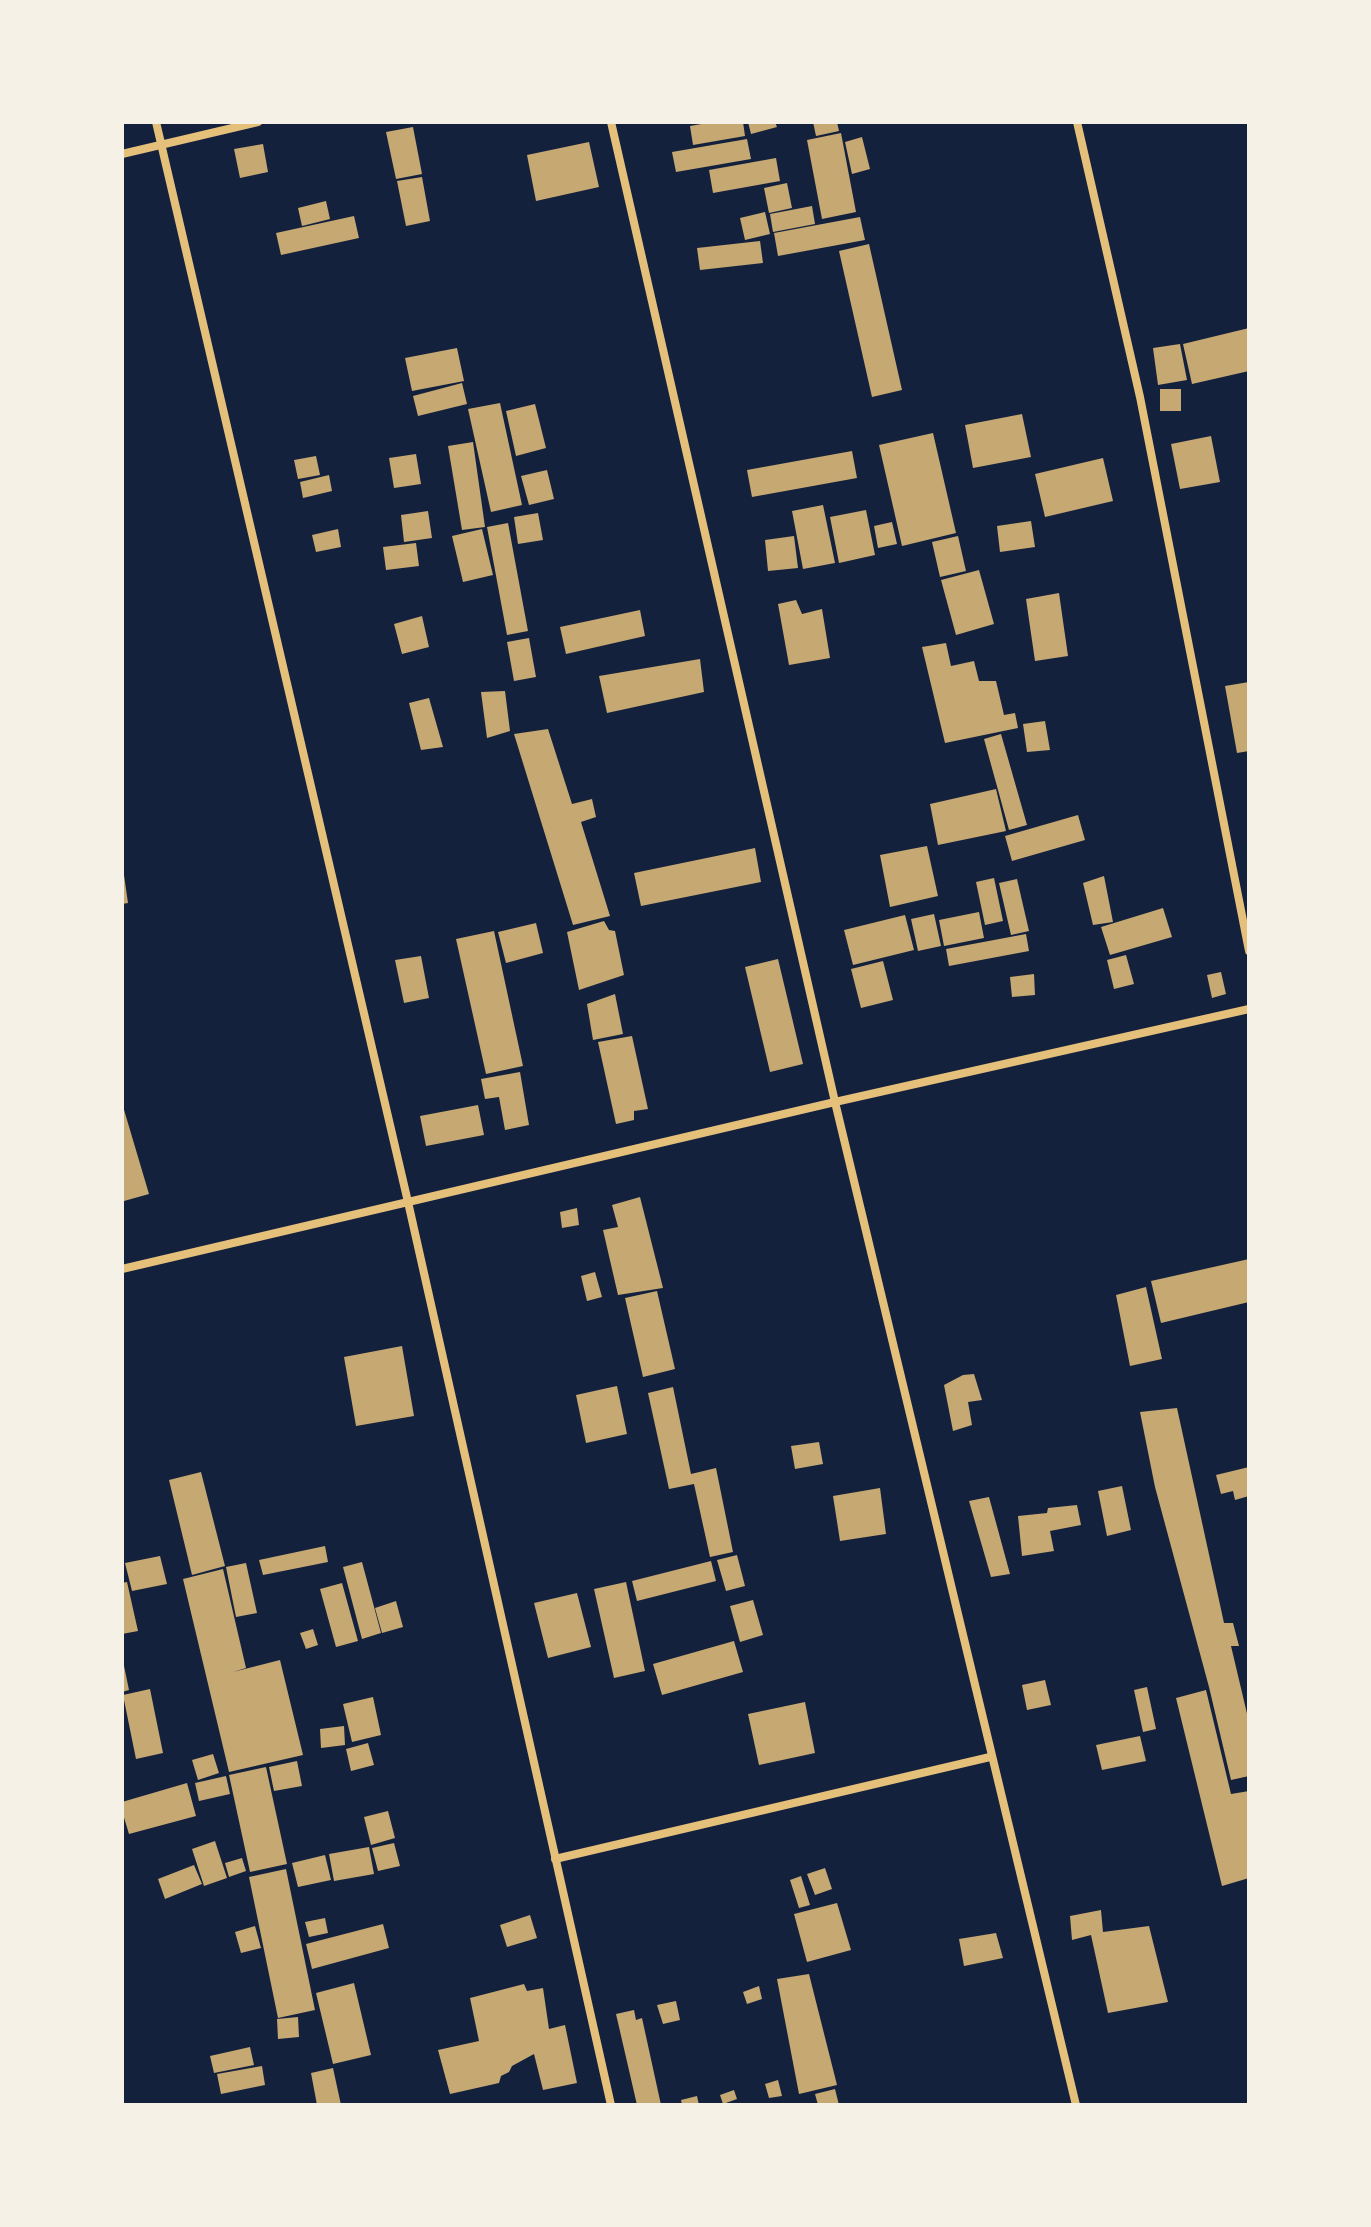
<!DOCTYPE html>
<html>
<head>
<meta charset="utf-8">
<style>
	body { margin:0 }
	#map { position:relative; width:1371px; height:2227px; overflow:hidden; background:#14213d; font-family:"Fira Sans Condensed",sans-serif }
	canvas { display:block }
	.frame { position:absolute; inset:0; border:124px solid #f6f1e7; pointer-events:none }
</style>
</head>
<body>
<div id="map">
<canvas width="1371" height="2227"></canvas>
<div class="frame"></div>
</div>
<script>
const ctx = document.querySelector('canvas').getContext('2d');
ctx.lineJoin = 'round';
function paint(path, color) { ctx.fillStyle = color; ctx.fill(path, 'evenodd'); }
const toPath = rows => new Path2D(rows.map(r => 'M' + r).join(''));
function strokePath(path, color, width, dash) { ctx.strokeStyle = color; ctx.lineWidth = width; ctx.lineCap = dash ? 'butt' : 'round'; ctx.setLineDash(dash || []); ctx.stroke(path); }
paint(toPath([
	[713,122,743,122,745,136,693,145,690,126],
	[748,122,775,122,777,127,751,134],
	[813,122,837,122,839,131,816,136],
	[413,127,422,174,396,179,386,132],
	[841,133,856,212,822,219,807,140],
	[862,137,870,169,852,174,845,142],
	[747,139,751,159,676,172,672,152],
	[589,142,599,187,536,201,527,155],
	[263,144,268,172,240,178,234,149],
	[776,158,780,181,713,193,709,170],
	[422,177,430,221,406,226,397,181],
	[787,183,792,208,769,213,764,188],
	[326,201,330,219,302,226,298,208],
	[812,206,815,224,773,232,770,214],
	[765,212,770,234,745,240,740,218],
	[354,216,359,238,281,255,276,233],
	[860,217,865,240,778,256,774,233],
	[760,241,763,263,700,270,697,248],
	[869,244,902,390,872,397,839,251],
	[1249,328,1249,371,1192,384,1183,344],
	[1180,344,1187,380,1158,385,1153,348],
	[457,348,464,381,412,391,405,358],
	[462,383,467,404,418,416,413,396],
	[1160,389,1181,389,1181,411,1160,411],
	[500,403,522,505,491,512,468,409],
	[535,404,546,448,516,456,506,411],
	[1022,414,1031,457,973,468,965,425],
	[933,433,956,533,902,546,879,445],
	[1211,436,1220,482,1180,489,1171,444],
	[473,442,485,527,462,530,448,446],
	[852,451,857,478,752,497,747,470],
	[416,454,421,484,394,488,389,458],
	[316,456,320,475,298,479,294,460],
	[1103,458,1113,501,1045,517,1035,474],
	[547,470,554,499,529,505,521,476],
	[329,475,332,491,303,498,300,482],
	[823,505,835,563,803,569,792,511],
	[866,510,875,555,839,563,830,517],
	[428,511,432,538,404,542,401,515],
	[538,513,543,540,518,544,514,517],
	[1031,521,1035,547,1000,552,997,526],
	[892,522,897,544,878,548,874,526],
	[508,523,528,631,507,635,487,527],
	[338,529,341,547,316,552,312,535],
	[482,529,493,575,463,582,452,536],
	[794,536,798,568,768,571,765,540],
	[958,536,966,571,940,577,932,542],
	[416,543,419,566,386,570,383,547],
	[979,570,994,624,956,635,941,580],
	[1059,593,1068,656,1035,661,1026,599],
	[796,600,802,614,822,609,830,658,789,665,778,604],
	[640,610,645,636,566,654,560,627],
	[422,616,429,647,402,654,394,624],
	[529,638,536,677,514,681,507,642],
	[946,643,951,666,974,661,979,681,996,681,1004,715,1015,713,1018,728,945,743,922,647],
	[700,659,704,692,607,713,599,676],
	[1249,682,1249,751,1237,753,1225,686],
	[505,691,510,731,487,738,481,692],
	[429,698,443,747,421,750,409,703],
	[1045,721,1050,750,1027,752,1023,724],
	[548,729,572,804,592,799,596,817,581,822,610,916,573,925,514,734],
	[1001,734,1027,825,1009,830,984,739],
	[996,789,1006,831,938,845,930,804],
	[1078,815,1085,840,1012,861,1005,836],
	[927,846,938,896,890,907,880,855],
	[755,848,761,882,641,906,634,873],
	[124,875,128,903,122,904,122,876],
	[1104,876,1113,922,1093,925,1083,883],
	[994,878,1003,921,985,925,976,882],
	[1017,879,1029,931,1011,935,999,883],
	[1163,908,1172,937,1110,955,1101,927],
	[979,912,984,938,944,946,939,920],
	[934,914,941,946,918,951,911,919],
	[905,915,914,950,853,965,844,930],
	[604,921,609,930,615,931,624,975,579,990,567,932],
	[536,923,543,953,506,963,498,932],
	[494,931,523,1066,486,1074,456,939],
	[1026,934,1029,951,949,966,946,949],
	[1126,955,1134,984,1114,989,1107,960],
	[421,956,429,998,404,1003,395,960],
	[778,959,803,1064,770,1072,745,967],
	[883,961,893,1000,861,1008,851,969],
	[1221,972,1226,994,1212,998,1207,975],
	[1034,974,1035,995,1012,997,1010,977],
	[615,994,623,1034,593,1040,587,1004],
	[632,1036,648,1109,634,1111,634,1120,616,1124,598,1042],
	[520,1072,529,1125,505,1130,499,1097,485,1099,481,1079],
	[122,1103,149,1194,124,1201,122,1193],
	[478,1105,484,1135,426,1146,420,1116],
	[640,1197,663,1288,618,1295,603,1230,618,1227,612,1205],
	[577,1208,579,1225,562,1228,560,1212],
	[1249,1259,1249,1302,1161,1323,1151,1281],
	[595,1272,602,1297,587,1301,581,1276],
	[1146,1287,1162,1359,1130,1366,1116,1295],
	[657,1291,675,1369,643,1377,625,1298],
	[402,1346,414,1416,356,1426,344,1357],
	[974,1374,982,1400,968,1402,972,1425,953,1431,944,1385,963,1375],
	[617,1386,627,1434,586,1443,576,1395],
	[673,1387,691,1474,716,1468,733,1552,710,1557,694,1484,669,1489,648,1393],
	[1177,1408,1224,1623,1233,1623,1239,1646,1231,1646,1249,1722,1249,1776,1231,1780,1209,1687,1155,1487,1140,1412],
	[819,1442,823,1464,795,1469,791,1446],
	[1249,1467,1249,1496,1235,1500,1233,1491,1221,1494,1216,1475],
	[201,1472,225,1566,192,1575,169,1480],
	[1122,1486,1131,1530,1107,1536,1098,1491],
	[880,1488,886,1534,840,1541,833,1496],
	[989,1497,1010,1574,991,1577,969,1501],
	[1077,1505,1081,1525,1050,1531,1054,1551,1022,1556,1018,1516,1047,1513,1048,1508],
	[325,1546,328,1562,263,1575,259,1560],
	[737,1555,745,1586,726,1591,717,1560],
	[160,1556,167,1584,132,1591,125,1563],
	[711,1561,716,1581,637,1601,632,1581],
	[362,1562,381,1633,362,1639,343,1567],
	[246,1563,257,1613,236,1617,226,1567],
	[223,1569,246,1668,233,1672,280,1660,303,1755,229,1772,183,1579],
	[127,1582,138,1631,122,1634,122,1583],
	[626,1582,645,1671,614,1678,594,1589],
	[342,1583,358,1641,336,1647,320,1589],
	[577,1593,591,1647,548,1658,534,1603],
	[753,1600,763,1635,740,1642,730,1606],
	[396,1601,403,1627,382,1633,375,1608],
	[313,1629,318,1645,306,1649,300,1633],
	[734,1641,743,1672,662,1695,653,1664],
	[123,1661,129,1690,122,1692,122,1662],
	[1045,1680,1051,1705,1027,1710,1022,1685],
	[1147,1687,1156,1729,1143,1732,1134,1690],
	[150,1689,163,1753,136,1759,123,1695],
	[1206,1690,1231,1794,1249,1791,1249,1878,1222,1886,1176,1698],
	[373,1697,381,1735,352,1742,343,1704],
	[805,1702,815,1753,759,1765,748,1714],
	[344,1726,345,1745,321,1748,320,1729],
	[1140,1736,1146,1761,1102,1770,1096,1745],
	[368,1743,374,1765,351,1771,346,1749],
	[213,1754,219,1773,198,1780,192,1760],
	[297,1761,302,1786,274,1791,269,1767],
	[266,1767,287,1864,250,1872,229,1775],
	[226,1776,230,1794,199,1801,195,1783],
	[187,1783,196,1816,129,1834,122,1811,122,1802],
	[388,1811,395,1838,371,1845,364,1817],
	[215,1841,227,1878,204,1886,192,1849],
	[394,1843,400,1866,378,1871,372,1848],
	[369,1847,374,1874,334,1881,329,1854],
	[325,1855,331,1880,298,1887,292,1863],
	[242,1858,246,1871,229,1877,225,1863],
	[194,1865,202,1884,165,1899,158,1879],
	[825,1868,832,1889,815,1895,807,1874],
	[286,1869,315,2010,278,2018,249,1877],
	[801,1876,810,1905,799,1908,790,1880],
	[837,1903,851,1950,807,1962,794,1914],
	[1101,1910,1103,1932,1149,1926,1168,2002,1108,2013,1091,1935,1072,1940,1070,1916],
	[530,1915,537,1938,507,1947,500,1925],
	[325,1918,328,1933,309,1937,305,1922],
	[383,1924,389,1948,312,1969,306,1944],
	[255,1926,261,1948,241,1953,235,1932],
	[996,1933,1003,1958,964,1966,959,1939],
	[809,1974,837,2085,799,2094,777,1979],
	[354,1983,371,2055,333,2064,316,1993],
	[524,1984,527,1991,543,1988,549,2029,565,2025,577,2083,543,2090,534,2054,512,2066,509,2072,501,2076,499,2083,450,2094,438,2050,479,2041,470,1998],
	[759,1986,762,1999,747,2004,743,1992],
	[676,2001,680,2020,663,2024,657,2005],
	[634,2010,636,2020,642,2018,661,2105,637,2105,616,2014],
	[298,2017,299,2037,278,2039,277,2019],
	[250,2047,254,2065,214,2073,210,2056],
	[262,2066,265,2085,221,2094,217,2074],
	[333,2068,341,2105,317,2105,311,2073],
	[778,2080,782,2096,769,2098,765,2084],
	[835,2089,839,2105,818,2105,815,2094],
	[734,2090,737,2099,723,2104,720,2095],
	[697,2096,699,2105,682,2105,681,2100]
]), '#c6a872');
strokePath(toPath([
	[156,122,408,1202,611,2105],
	[611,122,835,1102,1076,2105],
	[1077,122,1140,397,1249,951],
	[122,154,258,122],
	[122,1269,835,1102,1249,1009],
	[555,1859,990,1757]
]), '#e5c07b', 8);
</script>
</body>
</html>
